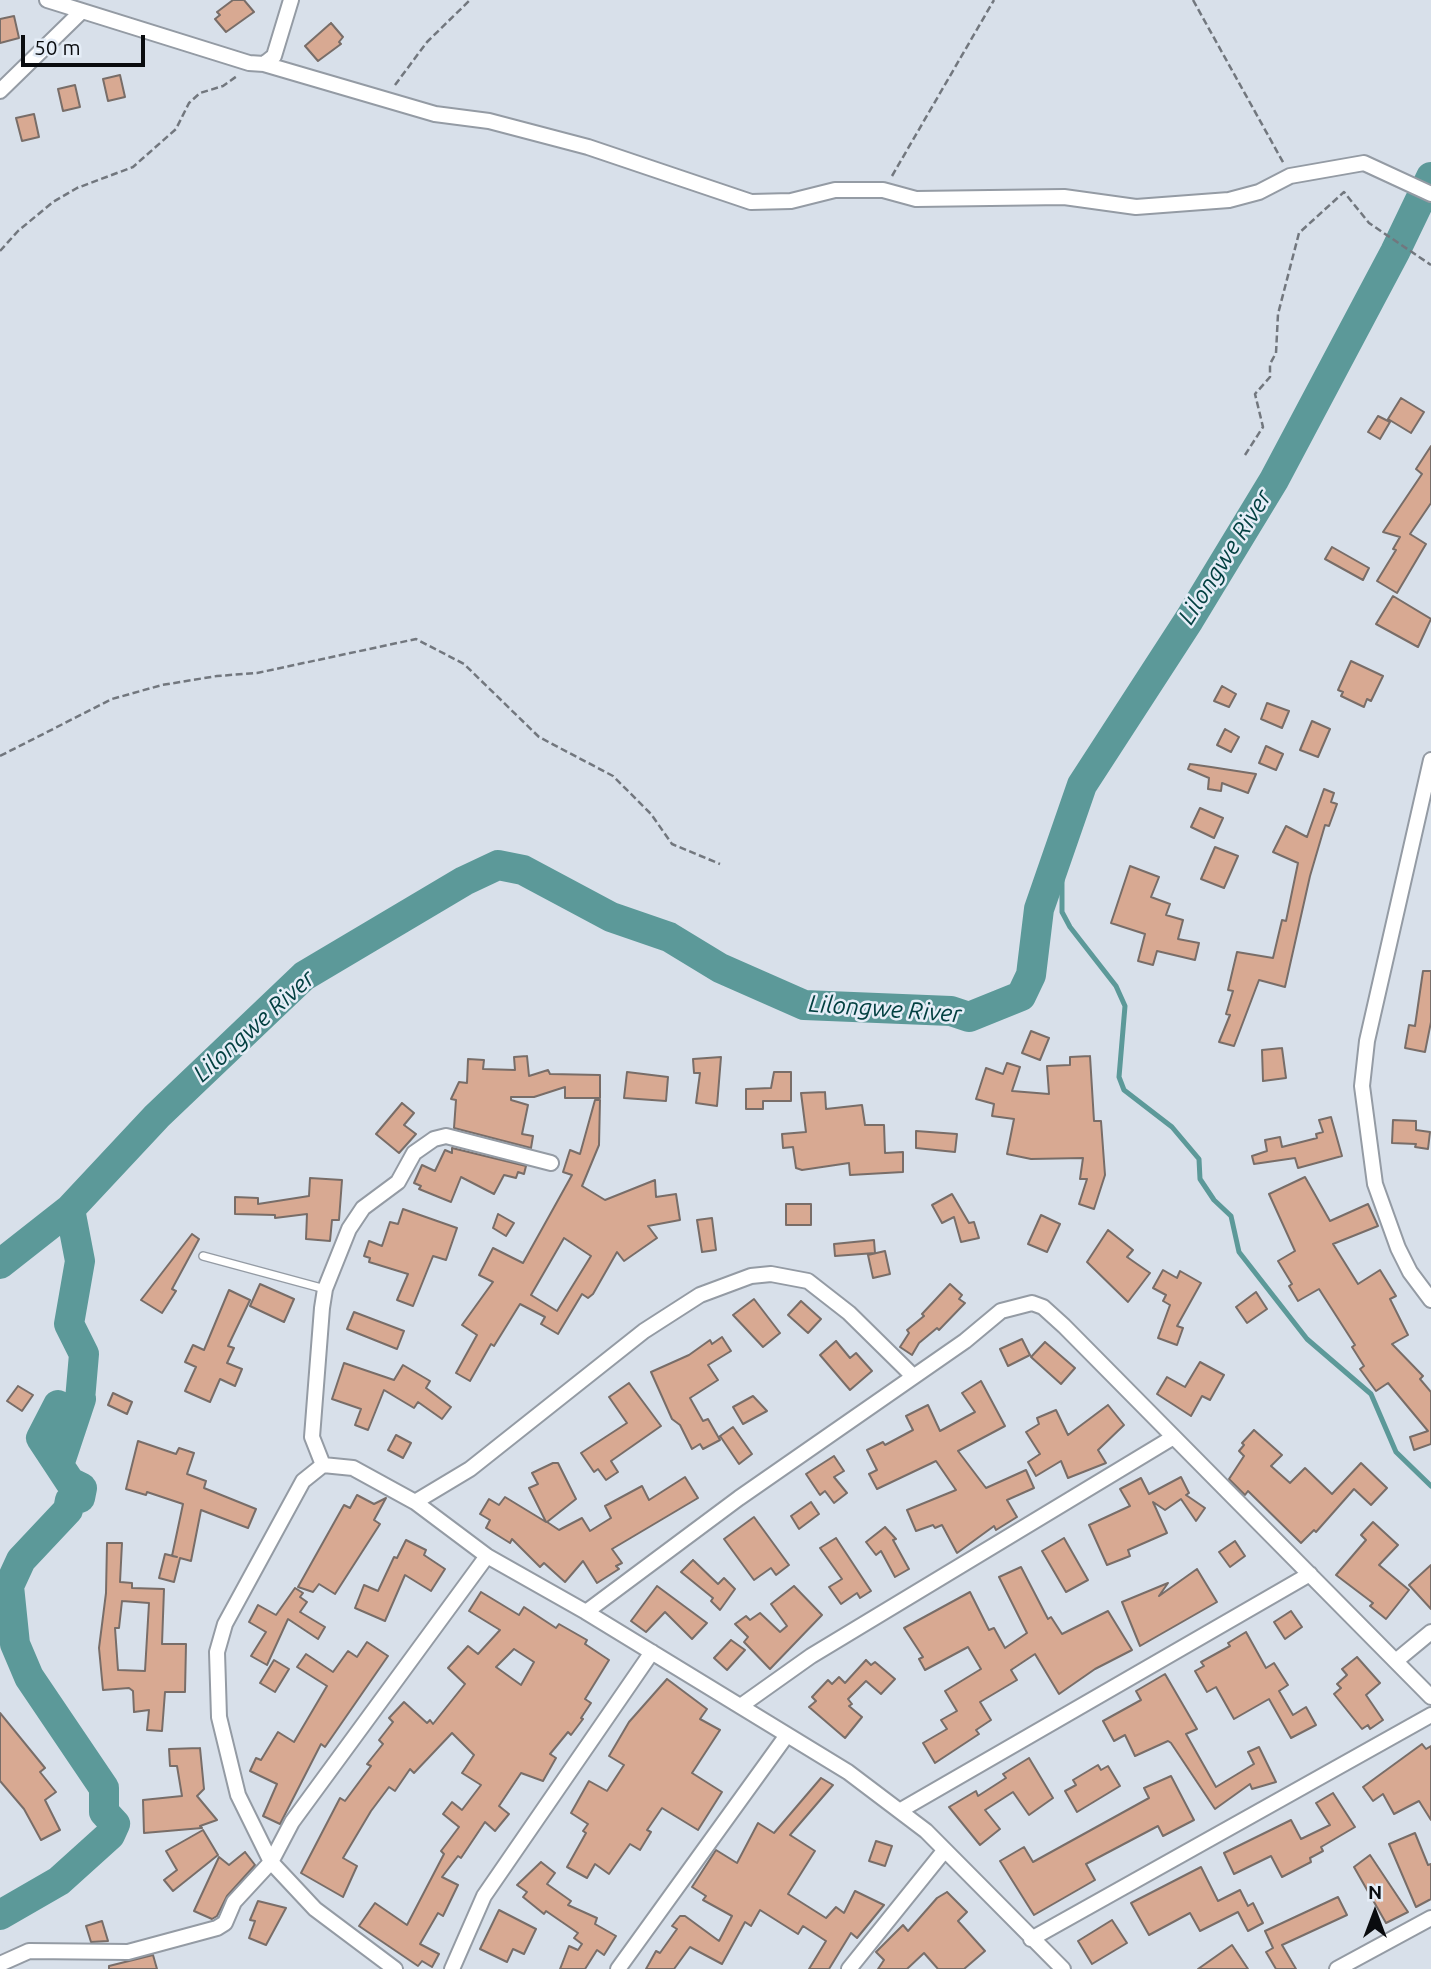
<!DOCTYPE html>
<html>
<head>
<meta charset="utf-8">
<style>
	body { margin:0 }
	#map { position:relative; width:1431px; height:1969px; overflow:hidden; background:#d8e0ea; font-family:Ubuntu,sans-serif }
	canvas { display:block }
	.north { position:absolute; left:1340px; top:1878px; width:70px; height:70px; -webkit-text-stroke:5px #e5edf7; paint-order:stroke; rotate:0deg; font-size:19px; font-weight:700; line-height:28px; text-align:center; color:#0a0c0f }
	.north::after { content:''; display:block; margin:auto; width:24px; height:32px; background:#0a0c0f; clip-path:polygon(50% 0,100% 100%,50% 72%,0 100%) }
	.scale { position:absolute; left:21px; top:35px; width:124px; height:32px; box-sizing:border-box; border:4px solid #0a0c0f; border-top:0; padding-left:9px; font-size:21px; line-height:24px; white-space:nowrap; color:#0a0c0f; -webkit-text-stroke:5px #e5edf7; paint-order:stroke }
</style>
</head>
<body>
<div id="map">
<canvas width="1431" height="1969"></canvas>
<div class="north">N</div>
<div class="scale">50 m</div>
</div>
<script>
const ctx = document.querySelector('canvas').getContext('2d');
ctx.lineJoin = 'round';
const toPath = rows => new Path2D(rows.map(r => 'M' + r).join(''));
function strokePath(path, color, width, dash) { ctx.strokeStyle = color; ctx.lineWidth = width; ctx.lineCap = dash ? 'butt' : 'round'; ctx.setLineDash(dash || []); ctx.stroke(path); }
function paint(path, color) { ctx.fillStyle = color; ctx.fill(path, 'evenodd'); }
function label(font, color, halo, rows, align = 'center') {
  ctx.font = font + ' Ubuntu,sans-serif'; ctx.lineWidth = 5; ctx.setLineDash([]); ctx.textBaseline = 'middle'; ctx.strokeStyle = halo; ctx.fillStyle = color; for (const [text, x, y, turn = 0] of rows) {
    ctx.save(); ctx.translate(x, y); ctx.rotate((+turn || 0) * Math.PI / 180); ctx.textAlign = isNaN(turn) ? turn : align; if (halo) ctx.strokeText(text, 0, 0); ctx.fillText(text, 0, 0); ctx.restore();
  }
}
strokePath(toPath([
	[1062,841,1062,912,1070,927,1116,986,1125,1006,1119,1077,1124,1090,1172,1127,1199,1159,1200,1179,1214,1200,1231,1216,1239,1252,1307,1339,1371,1394,1396,1452,1431,1486]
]), '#5c9999', 5);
strokePath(toPath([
	[70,1209,80,1261,69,1324,84,1354,80,1400],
	[0,1264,70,1209,157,1116,304,976,464,881,498,865,523,870,611,917,669,937,720,968,804,1005,951,1011,969,1017,1021,996,1031,975,1039,909,1082,785,1189,620,1274,480,1395,252,1431,177],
	[60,1462,81,1399],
	[0,1915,59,1881,110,1835,115,1824,104,1812,104,1788,29,1677,15,1644,9,1586,21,1560,68,1510,70,1500,80,1498,82,1488,70,1482,41,1438,58,1405]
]), '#5c9999', 30);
const building = toPath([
	[233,0,244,0,254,12,226,32,215,19,220,15,217,12,233,0],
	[14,16,19,38,0,43,0,19,14,16],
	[331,23,343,37,339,42,341,44,318,61,305,46,331,23],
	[120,75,125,97,108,101,103,79,120,75],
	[75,85,80,107,63,111,58,89,75,85],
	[34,114,39,137,22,141,16,118,34,114],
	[1401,398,1424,412,1411,433,1388,419,1401,398],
	[1378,416,1390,422,1380,439,1368,432,1378,416],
	[1431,446,1431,503,1410,534,1426,544,1397,593,1377,581,1396,550,1393,549,1400,537,1383,532,1422,474,1416,469,1431,446],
	[1332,547,1369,568,1363,580,1325,559,1332,547],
	[1393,596,1431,619,1418,647,1376,624,1393,596],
	[1351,661,1383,676,1371,701,1367,699,1364,707,1341,696,1343,692,1338,690,1351,661],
	[1222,686,1236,694,1229,707,1214,701,1222,686],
	[1267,703,1289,711,1282,728,1261,719,1267,703],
	[1312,721,1330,729,1318,757,1300,750,1312,721],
	[1225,729,1239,737,1231,752,1217,745,1225,729],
	[1266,746,1283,754,1276,770,1259,763,1266,746],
	[1190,764,1211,767,1256,774,1248,793,1222,783,1221,791,1208,789,1209,778,1188,769,1190,764],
	[1324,789,1334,793,1331,802,1337,804,1329,826,1325,825,1310,876,1285,987,1259,980,1234,1046,1219,1042,1230,1015,1226,1014,1233,991,1228,990,1237,952,1273,958,1282,920,1286,921,1298,863,1273,852,1286,826,1307,837,1324,789],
	[1200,808,1223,818,1214,838,1191,827,1200,808],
	[1215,847,1238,856,1224,888,1201,879,1215,847],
	[1130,866,1159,877,1151,897,1170,904,1166,915,1183,920,1178,939,1199,943,1195,960,1157,951,1153,965,1138,961,1145,934,1111,923,1130,866],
	[1423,971,1431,971,1431,1022,1425,1052,1405,1048,1409,1025,1415,1026,1423,971],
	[1031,1031,1049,1038,1040,1060,1022,1053,1031,1031],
	[1282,1048,1286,1078,1263,1081,1262,1050,1282,1048],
	[527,1056,529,1076,548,1070,550,1074,600,1075,600,1098,565,1098,565,1087,534,1097,511,1097,511,1100,528,1105,522,1134,533,1136,531,1148,454,1128,456,1100,451,1099,459,1082,467,1083,468,1059,484,1060,483,1069,515,1070,514,1057,527,1056],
	[1090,1056,1094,1121,1101,1121,1105,1175,1094,1209,1079,1204,1087,1179,1080,1179,1083,1158,1031,1159,1007,1154,1014,1119,992,1116,994,1104,976,1099,986,1068,1003,1074,1007,1063,1020,1067,1012,1091,1049,1094,1047,1066,1070,1065,1070,1057,1090,1056],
	[721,1057,717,1106,696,1103,700,1073,694,1073,693,1059,721,1057],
	[627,1072,668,1077,666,1101,624,1098,627,1072],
	[774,1072,791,1072,791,1101,763,1101,763,1109,746,1109,746,1089,771,1088,774,1072],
	[825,1092,826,1109,862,1105,865,1125,884,1125,885,1153,903,1152,903,1172,850,1175,849,1163,802,1170,796,1168,793,1147,783,1148,782,1134,806,1132,801,1093,825,1092],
	[595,1100,600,1100,599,1145,582,1186,605,1200,655,1180,656,1197,676,1194,680,1220,648,1226,657,1238,624,1261,617,1252,593,1294,588,1298,582,1294,558,1334,541,1324,545,1317,520,1304,494,1346,491,1344,470,1381,456,1373,477,1335,462,1325,493,1282,479,1275,493,1248,523,1263,572,1175,563,1172,570,1150,580,1154,595,1100],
	[564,1238,591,1256,557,1311,531,1295,564,1238],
	[402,1103,414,1113,404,1125,416,1134,399,1153,376,1134,402,1103],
	[1331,1117,1342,1156,1298,1168,1295,1158,1254,1164,1252,1156,1267,1151,1265,1140,1280,1137,1282,1147,1317,1138,1316,1134,1323,1132,1319,1120,1331,1117],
	[1393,1120,1416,1121,1416,1130,1430,1132,1428,1149,1415,1147,1416,1144,1392,1143,1393,1120],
	[916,1131,957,1134,955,1152,916,1148,916,1131],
	[452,1148,526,1166,524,1174,518,1172,516,1178,504,1175,494,1194,461,1177,451,1202,419,1189,421,1186,414,1183,422,1165,435,1171,445,1150,452,1153,452,1148],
	[1305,1177,1330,1221,1368,1204,1378,1226,1333,1244,1358,1284,1380,1270,1396,1296,1390,1299,1408,1335,1392,1344,1423,1376,1420,1379,1431,1392,1431,1444,1414,1450,1410,1437,1428,1431,1388,1383,1376,1391,1360,1369,1364,1366,1352,1347,1355,1345,1319,1289,1298,1301,1289,1286,1292,1284,1278,1261,1295,1251,1269,1194,1305,1177],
	[310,1178,342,1180,339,1220,332,1220,330,1241,306,1239,307,1214,275,1218,275,1215,235,1214,235,1197,258,1198,258,1204,309,1196,310,1178],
	[952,1194,969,1223,974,1222,979,1238,961,1242,954,1217,942,1223,932,1205,952,1194],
	[786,1204,811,1204,811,1225,786,1225,786,1204],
	[403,1209,457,1228,446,1260,433,1256,413,1306,397,1300,408,1274,369,1262,370,1258,364,1256,369,1241,382,1246,390,1222,398,1224,403,1209],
	[498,1214,514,1223,506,1236,493,1228,498,1214],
	[1041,1215,1060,1224,1047,1252,1028,1244,1041,1215],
	[712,1218,716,1250,702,1252,697,1220,712,1218],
	[1108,1230,1133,1250,1127,1257,1150,1273,1128,1302,1087,1262,1108,1230],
	[192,1234,199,1239,172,1289,176,1291,162,1313,141,1300,192,1234],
	[874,1240,875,1253,835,1256,834,1244,874,1240],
	[885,1251,890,1274,873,1278,868,1255,885,1251],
	[1163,1270,1177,1278,1180,1271,1201,1283,1177,1326,1183,1328,1177,1345,1158,1338,1170,1305,1163,1301,1166,1295,1153,1288,1163,1270],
	[260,1284,294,1299,284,1322,250,1306,260,1284],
	[950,1284,962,1295,959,1299,965,1303,939,1330,937,1328,919,1343,912,1355,900,1347,909,1333,907,1330,924,1316,922,1314,950,1284],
	[229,1290,250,1300,228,1346,234,1348,227,1363,242,1369,235,1386,220,1379,210,1402,185,1391,196,1367,185,1362,193,1345,204,1350,229,1290],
	[1256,1292,1267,1309,1247,1323,1236,1307,1256,1292],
	[754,1299,780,1333,763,1347,733,1315,754,1299],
	[801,1301,821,1319,808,1333,788,1315,801,1301],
	[354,1312,404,1331,397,1349,347,1329,354,1312],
	[722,1337,731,1351,708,1365,718,1380,690,1398,703,1421,708,1419,720,1440,703,1449,700,1444,692,1449,680,1425,672,1419,651,1372,689,1355,710,1340,712,1344,722,1337],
	[1022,1339,1030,1355,1008,1366,1000,1349,1022,1339],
	[836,1341,850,1358,856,1353,872,1371,850,1390,820,1355,836,1341],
	[1045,1342,1075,1368,1061,1384,1031,1357,1045,1342],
	[1200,1362,1224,1375,1210,1400,1202,1396,1191,1416,1157,1394,1167,1377,1185,1387,1200,1362],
	[344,1363,394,1380,403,1365,430,1381,426,1388,451,1407,442,1419,418,1402,414,1408,384,1390,368,1430,355,1425,361,1409,332,1399,344,1363],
	[981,1381,1005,1426,958,1451,986,1488,1026,1470,1034,1488,1007,1500,1017,1517,996,1530,994,1526,957,1553,942,1525,935,1528,933,1525,916,1531,907,1510,956,1490,936,1461,877,1489,869,1474,877,1470,867,1450,883,1442,885,1445,913,1430,906,1416,928,1405,940,1431,975,1412,962,1393,981,1381],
	[629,1383,661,1426,611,1461,618,1472,606,1480,598,1469,594,1472,581,1453,627,1423,609,1397,629,1383],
	[18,1386,33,1395,22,1411,7,1401,18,1386],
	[113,1393,132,1402,127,1414,108,1405,113,1393],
	[753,1396,767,1411,743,1424,733,1407,753,1396],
	[1108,1405,1124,1425,1098,1450,1106,1463,1068,1478,1061,1461,1036,1476,1028,1462,1040,1454,1026,1432,1039,1424,1037,1418,1056,1410,1068,1435,1108,1405],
	[733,1427,752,1454,739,1464,720,1436,733,1427],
	[1254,1430,1282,1455,1271,1466,1290,1483,1305,1468,1332,1494,1361,1463,1387,1488,1371,1505,1354,1489,1316,1532,1314,1530,1301,1543,1248,1491,1245,1495,1229,1479,1244,1456,1239,1451,1244,1445,1242,1443,1254,1430],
	[396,1435,411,1443,403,1458,388,1450,396,1435],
	[138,1441,176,1454,179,1448,194,1453,187,1474,206,1481,204,1488,256,1509,248,1528,201,1510,191,1561,180,1558,174,1582,159,1578,165,1554,177,1557,172,1556,183,1504,147,1492,146,1495,126,1489,138,1441],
	[834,1456,844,1471,834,1477,847,1493,834,1503,825,1491,820,1495,806,1474,834,1456],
	[553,1463,558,1463,576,1499,547,1522,559,1530,582,1518,590,1531,611,1518,605,1506,642,1486,649,1500,685,1477,698,1498,612,1549,622,1563,616,1566,619,1569,597,1583,583,1561,565,1582,544,1563,540,1567,512,1539,510,1543,486,1528,490,1520,480,1514,489,1499,499,1505,505,1497,546,1522,529,1488,538,1484,532,1473,553,1463],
	[1181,1477,1189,1493,1186,1495,1205,1508,1196,1521,1181,1499,1165,1510,1153,1502,1167,1533,1128,1550,1130,1556,1107,1565,1089,1525,1130,1506,1120,1489,1141,1478,1149,1494,1181,1477],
	[357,1495,374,1504,386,1498,374,1520,380,1524,335,1594,319,1584,313,1592,298,1587,344,1505,350,1508,357,1495],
	[811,1502,819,1514,799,1529,791,1516,811,1502],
	[754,1517,789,1565,776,1575,771,1568,754,1580,724,1539,754,1517],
	[1373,1522,1398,1545,1379,1565,1409,1590,1386,1619,1370,1606,1373,1603,1336,1575,1366,1540,1361,1535,1373,1522],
	[885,1527,896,1539,893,1540,909,1569,895,1577,881,1551,876,1555,866,1542,885,1527],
	[836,1538,871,1591,860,1598,857,1593,841,1604,829,1587,842,1579,820,1548,836,1538],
	[1064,1538,1088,1580,1066,1592,1042,1551,1064,1538],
	[406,1540,426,1550,424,1555,445,1569,431,1591,405,1575,385,1621,355,1608,364,1585,378,1591,394,1557,397,1558,406,1540],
	[1235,1541,1245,1556,1230,1567,1219,1552,1235,1541],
	[107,1543,122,1543,120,1582,132,1583,132,1588,164,1589,162,1644,186,1644,185,1692,165,1692,162,1731,147,1730,149,1710,134,1712,133,1691,129,1688,103,1690,99,1648,106,1593,107,1543],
	[122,1601,149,1603,145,1671,118,1670,115,1628,119,1628,122,1601],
	[693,1560,718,1584,724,1578,735,1589,720,1610,711,1601,713,1598,681,1572,693,1560],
	[1431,1565,1431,1609,1409,1585,1431,1565],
	[1021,1567,1048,1619,1051,1617,1062,1634,1108,1611,1132,1650,1095,1669,1059,1694,1035,1654,1011,1670,1017,1680,980,1702,991,1720,976,1730,979,1734,935,1763,923,1743,947,1729,941,1720,957,1711,945,1691,981,1669,968,1647,925,1670,919,1659,923,1657,904,1628,970,1592,989,1630,994,1628,1005,1648,1027,1633,999,1577,1021,1567],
	[1197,1569,1217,1602,1140,1646,1122,1602,1168,1583,1159,1596,1197,1569],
	[657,1586,707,1623,692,1639,665,1612,646,1632,631,1621,657,1586],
	[794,1586,822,1615,770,1669,744,1642,748,1637,735,1624,746,1616,750,1620,760,1613,780,1632,787,1626,771,1604,794,1586],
	[295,1588,303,1593,300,1597,307,1602,300,1612,325,1627,318,1639,288,1619,267,1665,251,1656,266,1632,249,1622,258,1605,276,1615,295,1588],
	[481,1592,519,1615,524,1607,556,1628,559,1624,587,1640,585,1644,609,1660,585,1699,591,1703,581,1718,583,1719,571,1735,568,1732,550,1754,556,1758,543,1781,521,1773,499,1806,509,1814,495,1831,485,1822,461,1858,458,1856,442,1877,458,1885,443,1916,438,1913,420,1944,439,1954,432,1967,422,1961,418,1966,359,1926,375,1903,407,1925,444,1854,441,1851,459,1827,443,1814,452,1802,462,1810,481,1785,462,1773,474,1755,452,1733,414,1773,410,1769,395,1791,389,1787,371,1811,343,1858,357,1866,343,1897,301,1873,340,1798,345,1801,371,1766,367,1764,383,1744,379,1740,393,1722,389,1718,404,1702,427,1723,430,1720,433,1724,465,1684,448,1668,468,1646,478,1654,500,1630,469,1611,481,1592],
	[514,1649,534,1662,521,1685,496,1667,514,1649],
	[1291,1611,1302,1627,1285,1639,1274,1622,1291,1611],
	[1246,1632,1266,1668,1274,1663,1288,1685,1279,1691,1293,1715,1306,1707,1316,1725,1291,1738,1269,1699,1234,1719,1216,1687,1207,1692,1195,1671,1204,1666,1201,1662,1230,1646,1228,1643,1246,1632],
	[731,1640,745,1650,727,1670,714,1658,731,1640],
	[367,1642,388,1656,325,1747,321,1744,280,1824,263,1816,277,1784,250,1771,256,1758,261,1760,278,1732,294,1742,327,1686,297,1667,306,1654,333,1672,348,1651,357,1657,367,1642],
	[1357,1657,1380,1683,1366,1695,1383,1720,1370,1729,1368,1725,1362,1729,1334,1694,1341,1688,1337,1684,1347,1675,1342,1669,1357,1657],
	[274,1660,289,1669,275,1692,260,1683,274,1660],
	[866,1660,871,1665,875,1662,895,1679,881,1694,866,1681,848,1699,852,1704,849,1706,862,1717,845,1738,809,1707,816,1701,812,1697,828,1680,832,1684,839,1677,845,1683,866,1660],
	[1165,1674,1197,1729,1186,1734,1216,1787,1254,1764,1248,1752,1259,1747,1276,1782,1252,1789,1250,1784,1215,1809,1171,1743,1168,1741,1135,1756,1125,1735,1114,1741,1103,1721,1141,1700,1136,1691,1165,1674],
	[667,1679,707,1709,700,1719,720,1730,692,1773,722,1792,698,1830,662,1808,647,1830,651,1832,640,1850,630,1844,609,1874,595,1864,587,1878,567,1867,586,1833,583,1831,588,1824,571,1813,589,1781,607,1791,624,1765,609,1756,629,1722,667,1679],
	[0,1713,45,1768,40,1772,56,1792,45,1800,60,1830,41,1840,24,1809,0,1781,0,1713],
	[1422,1744,1426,1749,1431,1746,1431,1820,1419,1801,1394,1814,1383,1794,1373,1801,1363,1787,1422,1744],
	[200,1748,204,1789,197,1796,217,1820,200,1826,202,1828,144,1833,143,1800,182,1796,177,1766,170,1766,169,1749,200,1748],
	[1029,1758,1053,1798,1029,1815,1013,1792,985,1810,1000,1829,980,1845,949,1807,976,1791,978,1796,1006,1778,1003,1774,1029,1758],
	[1098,1765,1101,1770,1108,1766,1120,1786,1077,1812,1065,1791,1076,1785,1073,1780,1098,1765],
	[1171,1776,1194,1820,1163,1836,1158,1826,1086,1864,1095,1880,1034,1915,1000,1861,1024,1847,1033,1862,1149,1798,1144,1788,1171,1776],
	[821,1778,833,1785,790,1835,815,1851,788,1894,826,1918,836,1907,844,1913,855,1891,884,1905,857,1938,851,1933,829,1969,809,1969,826,1941,803,1926,798,1934,760,1910,751,1926,745,1922,722,1964,690,1947,674,1969,646,1969,656,1951,660,1953,677,1929,672,1926,680,1916,685,1916,719,1941,732,1916,703,1900,706,1896,692,1887,716,1850,737,1863,758,1823,774,1833,821,1778],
	[1333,1793,1355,1827,1321,1847,1323,1851,1310,1858,1311,1862,1282,1877,1271,1856,1234,1874,1224,1853,1291,1820,1301,1839,1330,1825,1316,1803,1333,1793],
	[203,1830,218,1855,173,1891,164,1880,177,1870,166,1851,203,1830],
	[1415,1833,1428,1865,1431,1864,1431,1899,1416,1907,1389,1844,1415,1833],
	[876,1841,892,1846,885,1866,869,1861,876,1841],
	[245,1852,255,1865,227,1896,217,1916,212,1919,194,1911,219,1857,229,1865,245,1852],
	[1370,1855,1408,1912,1386,1923,1354,1867,1370,1855],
	[541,1862,555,1873,547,1884,571,1901,568,1905,597,1918,595,1924,616,1936,604,1955,597,1950,585,1969,560,1969,569,1946,578,1950,582,1944,574,1938,578,1933,546,1911,544,1914,523,1897,527,1892,517,1885,541,1862],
	[1201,1867,1218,1901,1240,1890,1248,1906,1253,1903,1263,1923,1248,1931,1238,1912,1200,1931,1190,1913,1149,1935,1131,1903,1201,1867],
	[947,1892,967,1912,958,1921,985,1951,964,1969,938,1969,924,1953,907,1969,878,1969,884,1960,876,1952,903,1925,908,1931,937,1898,947,1892],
	[1338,1897,1347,1915,1282,1945,1296,1969,1276,1969,1266,1952,1273,1948,1265,1931,1338,1897],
	[258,1901,286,1908,266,1945,249,1938,255,1921,250,1920,258,1901],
	[499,1910,536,1929,524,1954,513,1949,507,1962,480,1949,499,1910],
	[1112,1920,1127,1943,1092,1964,1078,1941,1112,1920],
	[102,1921,108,1941,91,1942,86,1926,102,1921],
	[1232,1945,1248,1969,1198,1969,1232,1945],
	[153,1955,157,1969,109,1969,109,1966,153,1955]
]);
paint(building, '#d8a992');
strokePath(building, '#786d68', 2);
const lane = toPath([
	[203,1256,325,1289]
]);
const street = toPath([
	[47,0,249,63,264,64,274,56,291,0],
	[264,64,435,114,489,121,588,147,751,202,791,201,835,190,883,190,916,199,1064,197,1136,207,1229,200,1259,192,1290,176,1364,163,1431,194],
	[0,91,82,11],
	[1431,760,1367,1041,1362,1086,1375,1184,1398,1248,1410,1272,1431,1300],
	[323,1465,312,1437,322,1308,325,1289,349,1229,363,1208,398,1182,414,1153,434,1139,446,1136,551,1163],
	[415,1502,470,1469,644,1331,700,1295,751,1276,771,1274,808,1281,849,1313,913,1376],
	[586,1612,739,1498,965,1341,1001,1311,1032,1303,1043,1307,1064,1326,1431,1697],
	[1397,1660,1431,1632],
	[742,1705,811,1656,1172,1438],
	[901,1810,1310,1574],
	[1031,1939,1431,1715],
	[0,1964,29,1951,128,1952,217,1928,225,1923,234,1902,271,1862,292,1822,487,1556],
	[395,1969,315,1909,271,1862,238,1795,219,1717,217,1652,225,1624,303,1481,323,1465,353,1468,415,1502,487,1556,586,1612,848,1772,926,1831,1063,1969],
	[452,1969,484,1896,652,1652],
	[618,1969,787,1735],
	[849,1969,944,1851],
	[1337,1969,1431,1918]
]);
strokePath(lane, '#949ba4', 10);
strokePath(street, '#949ba4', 18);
strokePath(toPath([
	[1193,0,1284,164],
	[395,85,427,42,470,0],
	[892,176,994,0],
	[0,251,18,231,53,202,77,188,133,167,176,129,189,103,200,93,223,86,237,76],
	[1245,455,1263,427,1255,394,1270,377,1270,364,1276,353,1278,314,1299,233,1344,192,1369,223,1431,265],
	[0,756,112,699,162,685,217,676,257,673,416,639,464,664,539,737,613,776,651,814,672,844,720,864]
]), '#72777e', 2.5, [7, 3.5]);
strokePath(lane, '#fff', 7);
strokePath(street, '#fff', 14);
label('italic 24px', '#034041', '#e5edf7', [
	["Lilongwe River",1225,557,-58],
	["Lilongwe River",885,1009,4],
	["Lilongwe River",254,1026,-42]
]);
</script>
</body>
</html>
